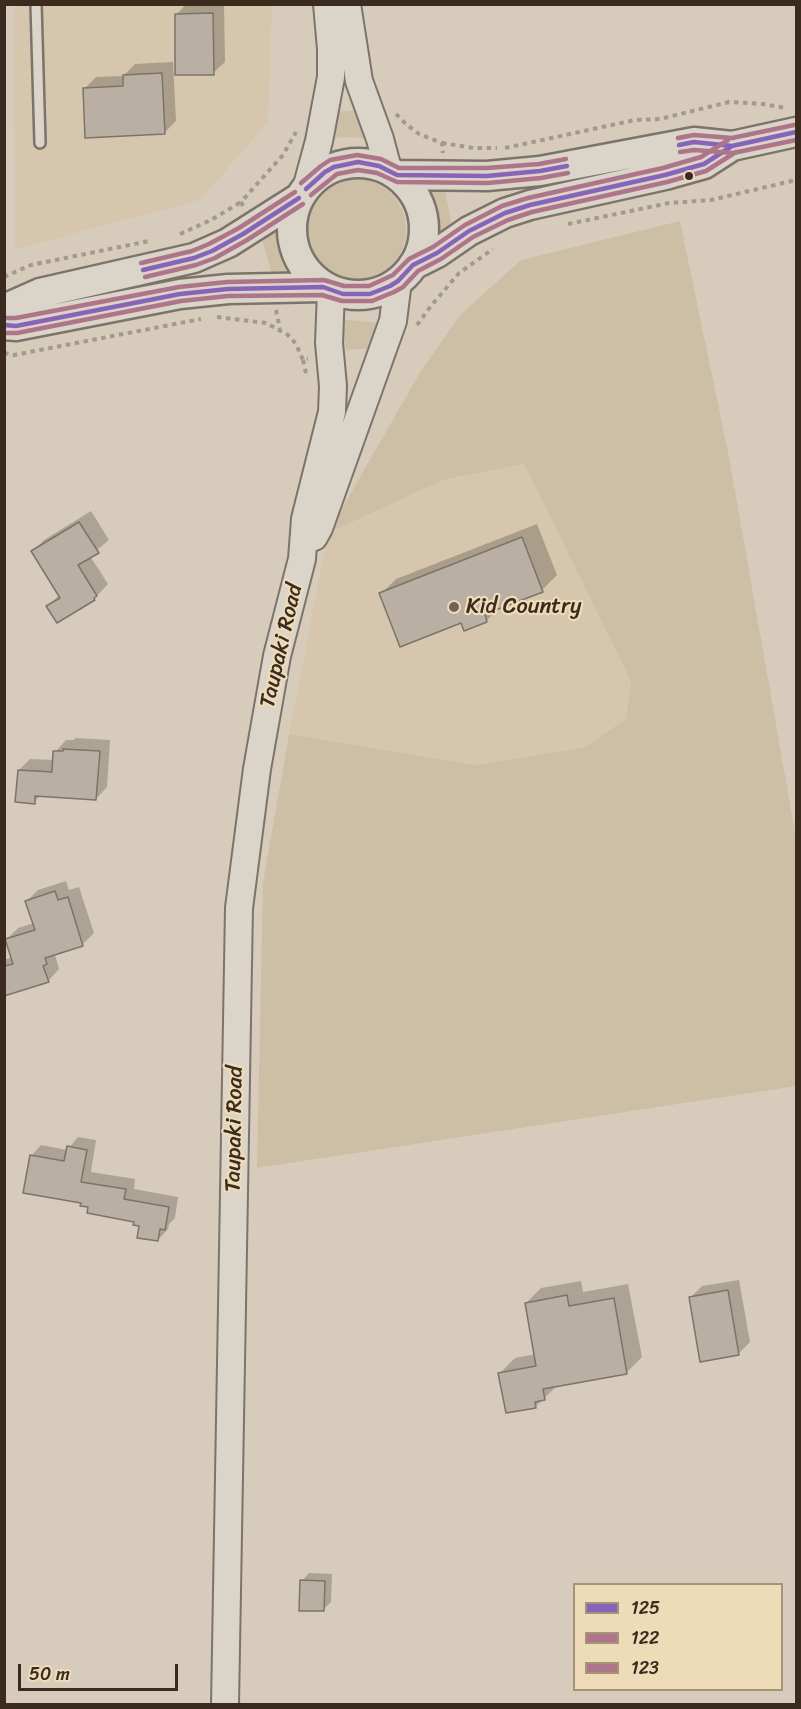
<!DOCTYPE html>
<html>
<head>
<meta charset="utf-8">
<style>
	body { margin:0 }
	#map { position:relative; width:801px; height:1709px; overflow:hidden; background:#d7ccbb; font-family:Sriracha,sans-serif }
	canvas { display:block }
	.frame { position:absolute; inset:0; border:6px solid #3b2a1e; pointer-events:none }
	.legend { position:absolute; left:573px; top:1583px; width:210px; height:108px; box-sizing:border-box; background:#eedbb8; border:2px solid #a6947a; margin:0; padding:8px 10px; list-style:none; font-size:18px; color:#3b2a1e }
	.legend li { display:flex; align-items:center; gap:12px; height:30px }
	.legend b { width:30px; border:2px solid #a6947a }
	.scale { position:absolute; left:18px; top:1664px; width:160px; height:27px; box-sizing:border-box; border:3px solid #3b2a1e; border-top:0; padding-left:8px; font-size:18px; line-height:21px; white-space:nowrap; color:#3b2a1e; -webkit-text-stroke:4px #eedbb8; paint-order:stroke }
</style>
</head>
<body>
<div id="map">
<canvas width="801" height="1709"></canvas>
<div class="frame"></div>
<ul class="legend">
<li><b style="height:8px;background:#8764b9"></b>125</li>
<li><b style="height:8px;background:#ae758a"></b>122</li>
<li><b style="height:8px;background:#ae758a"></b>123</li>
</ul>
<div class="scale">50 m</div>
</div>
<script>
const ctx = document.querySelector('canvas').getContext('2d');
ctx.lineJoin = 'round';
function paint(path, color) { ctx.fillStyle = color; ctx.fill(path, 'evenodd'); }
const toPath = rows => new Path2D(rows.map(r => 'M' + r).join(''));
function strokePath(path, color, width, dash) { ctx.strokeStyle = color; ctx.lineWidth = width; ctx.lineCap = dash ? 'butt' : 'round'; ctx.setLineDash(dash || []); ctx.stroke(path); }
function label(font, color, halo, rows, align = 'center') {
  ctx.font = font + ' Sriracha,sans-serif'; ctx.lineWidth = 4.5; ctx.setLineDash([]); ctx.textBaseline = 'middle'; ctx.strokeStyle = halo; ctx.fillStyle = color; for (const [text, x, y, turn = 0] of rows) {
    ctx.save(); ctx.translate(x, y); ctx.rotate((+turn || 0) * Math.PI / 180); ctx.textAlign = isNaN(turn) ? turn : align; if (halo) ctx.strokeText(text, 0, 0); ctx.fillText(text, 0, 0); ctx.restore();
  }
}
paint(toPath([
	[14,5,272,5,268,122,200,200,15,249],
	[524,464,631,681,626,719,583,748,474,765,289,734,328,533,443,480]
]), '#d5c6ad');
paint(toPath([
	[358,110,370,138,344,137,330,139,335,112],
	'302 230a52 52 0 1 1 104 0a52 52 0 1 1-104 0Z',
	[424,187,445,189,451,223,434,238,430,202],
	[281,221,281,239,291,273,272,273,261,237],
	[680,221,729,457,796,838,796,1086,257,1168,263,883,289,734,474,765,583,748,626,719,631,681,524,464,443,480,328,533,419,374,460,315,521,260],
	[338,319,381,323,374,348,346,350]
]), '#cdbea6');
paint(toPath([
	[186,4,224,4,225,62,213,73,176,15],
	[173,62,176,121,164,133,84,89,96,77,123,76,135,64],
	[91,511,109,540,90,556,108,584,94,599,48,606,59,595,33,552,44,540],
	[537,524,557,575,542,590,500,607,487,620,465,629,462,621,381,594,396,579],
	[76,738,110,740,107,787,96,799,41,795,34,802,19,770,30,759,54,760,55,752,66,740,73,740],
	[66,881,69,890,79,887,94,933,82,945,55,955,59,969,48,981,4,995,4,960,12,957,7,939,18,928,34,923,27,901,38,890],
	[78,1137,96,1140,91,1172,135,1179,134,1189,178,1197,175,1218,169,1224,168,1229,158,1240,136,1220,83,1202,31,1156,41,1145,67,1150],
	[739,1280,750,1342,738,1354,690,1298,702,1286],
	[581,1281,583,1292,628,1284,642,1357,627,1372,558,1385,535,1407,500,1373,515,1358,536,1354,526,1303,541,1288],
	[309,1573,332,1574,331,1602,323,1610,302,1581]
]), '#0003');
const building = toPath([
	[213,13,214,75,175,75,175,14,213,13],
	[162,73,165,134,85,138,83,88,123,86,123,75,162,73],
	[79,522,99,553,78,565,97,596,94,598,95,600,57,623,46,606,60,598,31,551,79,522],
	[522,537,543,592,485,614,487,622,464,631,461,623,400,647,379,593,522,537],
	[63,749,100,751,96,800,35,796,35,804,15,802,18,770,52,772,53,751,63,751,63,749],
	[55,891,58,900,68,897,83,946,45,958,47,964,43,966,49,982,4,996,4,966,13,964,5,939,35,930,25,901,55,891],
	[67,1146,87,1150,81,1182,126,1189,124,1199,169,1207,165,1230,160,1229,158,1241,137,1238,139,1226,133,1225,134,1222,87,1213,88,1207,80,1206,81,1203,23,1193,30,1155,64,1161,67,1146],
	[728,1290,739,1355,700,1362,689,1297,728,1290],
	[567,1295,569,1306,614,1298,627,1374,543,1389,545,1400,535,1402,536,1408,506,1413,498,1373,536,1366,525,1303,567,1295],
	[300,1580,325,1581,324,1611,299,1611,300,1580]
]);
paint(building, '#b9b0a3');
strokePath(building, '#7c746a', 1.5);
const lane = toPath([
	[36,4,40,143]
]);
const secondary = toPath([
	[347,4,359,81,380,139,388,169],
	[306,189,319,141,331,77,331,49,327,4],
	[314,537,319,528,393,321,398,281],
	[225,1704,239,908,257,769,277,656,302,559,305,519,332,412,333,386,329,343,331,291]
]);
const primary = toPath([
	'292 229a66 66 0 1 1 132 0a66 66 0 1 1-132 0Z',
	[397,175,487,176,540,171,694,142,732,146,796,132],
	[413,265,437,253,469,231,505,213,530,205,665,175,704,164,732,146],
	[4,309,40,293,194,258,228,243,299,198],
	[4,325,16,326,180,294,228,289,323,287]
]);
strokePath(lane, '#7c746a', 14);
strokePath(secondary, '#7c746a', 30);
strokePath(primary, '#7c746a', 33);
strokePath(toPath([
	[396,114,407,125,419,134,442,143,443,153],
	[442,143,474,148,497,148],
	[505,148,635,120,660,119,729,102,763,104,786,108],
	[243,206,241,202,283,155,296,132],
	[568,224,669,203,711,200,796,180],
	[180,234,211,220,241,202],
	[4,277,31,265,149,241],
	[276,310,280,329],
	[217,317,266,323,288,335,296,344,303,360,308,359],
	[417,325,431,306,459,273,493,249],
	[4,353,14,355,201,319],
	[303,360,306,373]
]), '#a19a90', 4, [4.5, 4.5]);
strokePath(lane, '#dbd4c8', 9);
strokePath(secondary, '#dbd4c8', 26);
strokePath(primary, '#dbd4c8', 28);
strokePath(toPath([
	[679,145,694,142,732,146,796,132],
	[306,189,325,172,334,167,358,162,379,166,397,175,487,176,540,171,567,166],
	[143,270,194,258,212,251,243,234,299,198],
	[4,325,16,326,180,294,228,289,323,287,343,294,370,294,390,286,398,281,413,265,437,253,469,231,505,213,530,205,665,175,704,164,732,146]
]), '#8764b9', 4.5);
strokePath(toPath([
	[680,152,694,150,733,153,796,140],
	[311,195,337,174,358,170,377,173,397,182,488,183,541,178,568,173],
	[145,277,196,265,215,258,247,240,303,204],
	[4,333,17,333,181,301,228,296,322,295,342,301,372,301,394,292,403,287,418,271,441,259,473,237,508,220,532,212,667,182,706,171,736,152]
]), '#ae758a', 4.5);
strokePath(toPath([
	[678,138,694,135,732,138,794,125],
	[301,183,321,166,330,160,357,155,381,159,399,168,487,168,539,164,566,159],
	[141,263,192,251,209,244,239,228,295,192],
	[5,318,16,318,179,287,227,282,324,280,344,286,369,286,393,275,409,259,433,247,465,225,502,206,528,198,663,168,701,157,728,140]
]), '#ae758a', 4.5);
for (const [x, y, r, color] of [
	[689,176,5,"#3b2a1e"],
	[454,607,6,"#726355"]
]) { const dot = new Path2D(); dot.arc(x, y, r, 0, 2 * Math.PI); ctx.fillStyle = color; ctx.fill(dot); strokePath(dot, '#eedbb8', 2); }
label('22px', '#3b2a1e', '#eedbb8', [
	["Kid Country",466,607]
], 'left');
label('22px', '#3b2a1e', '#eedbb8', [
	["Taupaki Road",282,646,-77],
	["Taupaki Road",235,1129,-89]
]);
</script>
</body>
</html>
